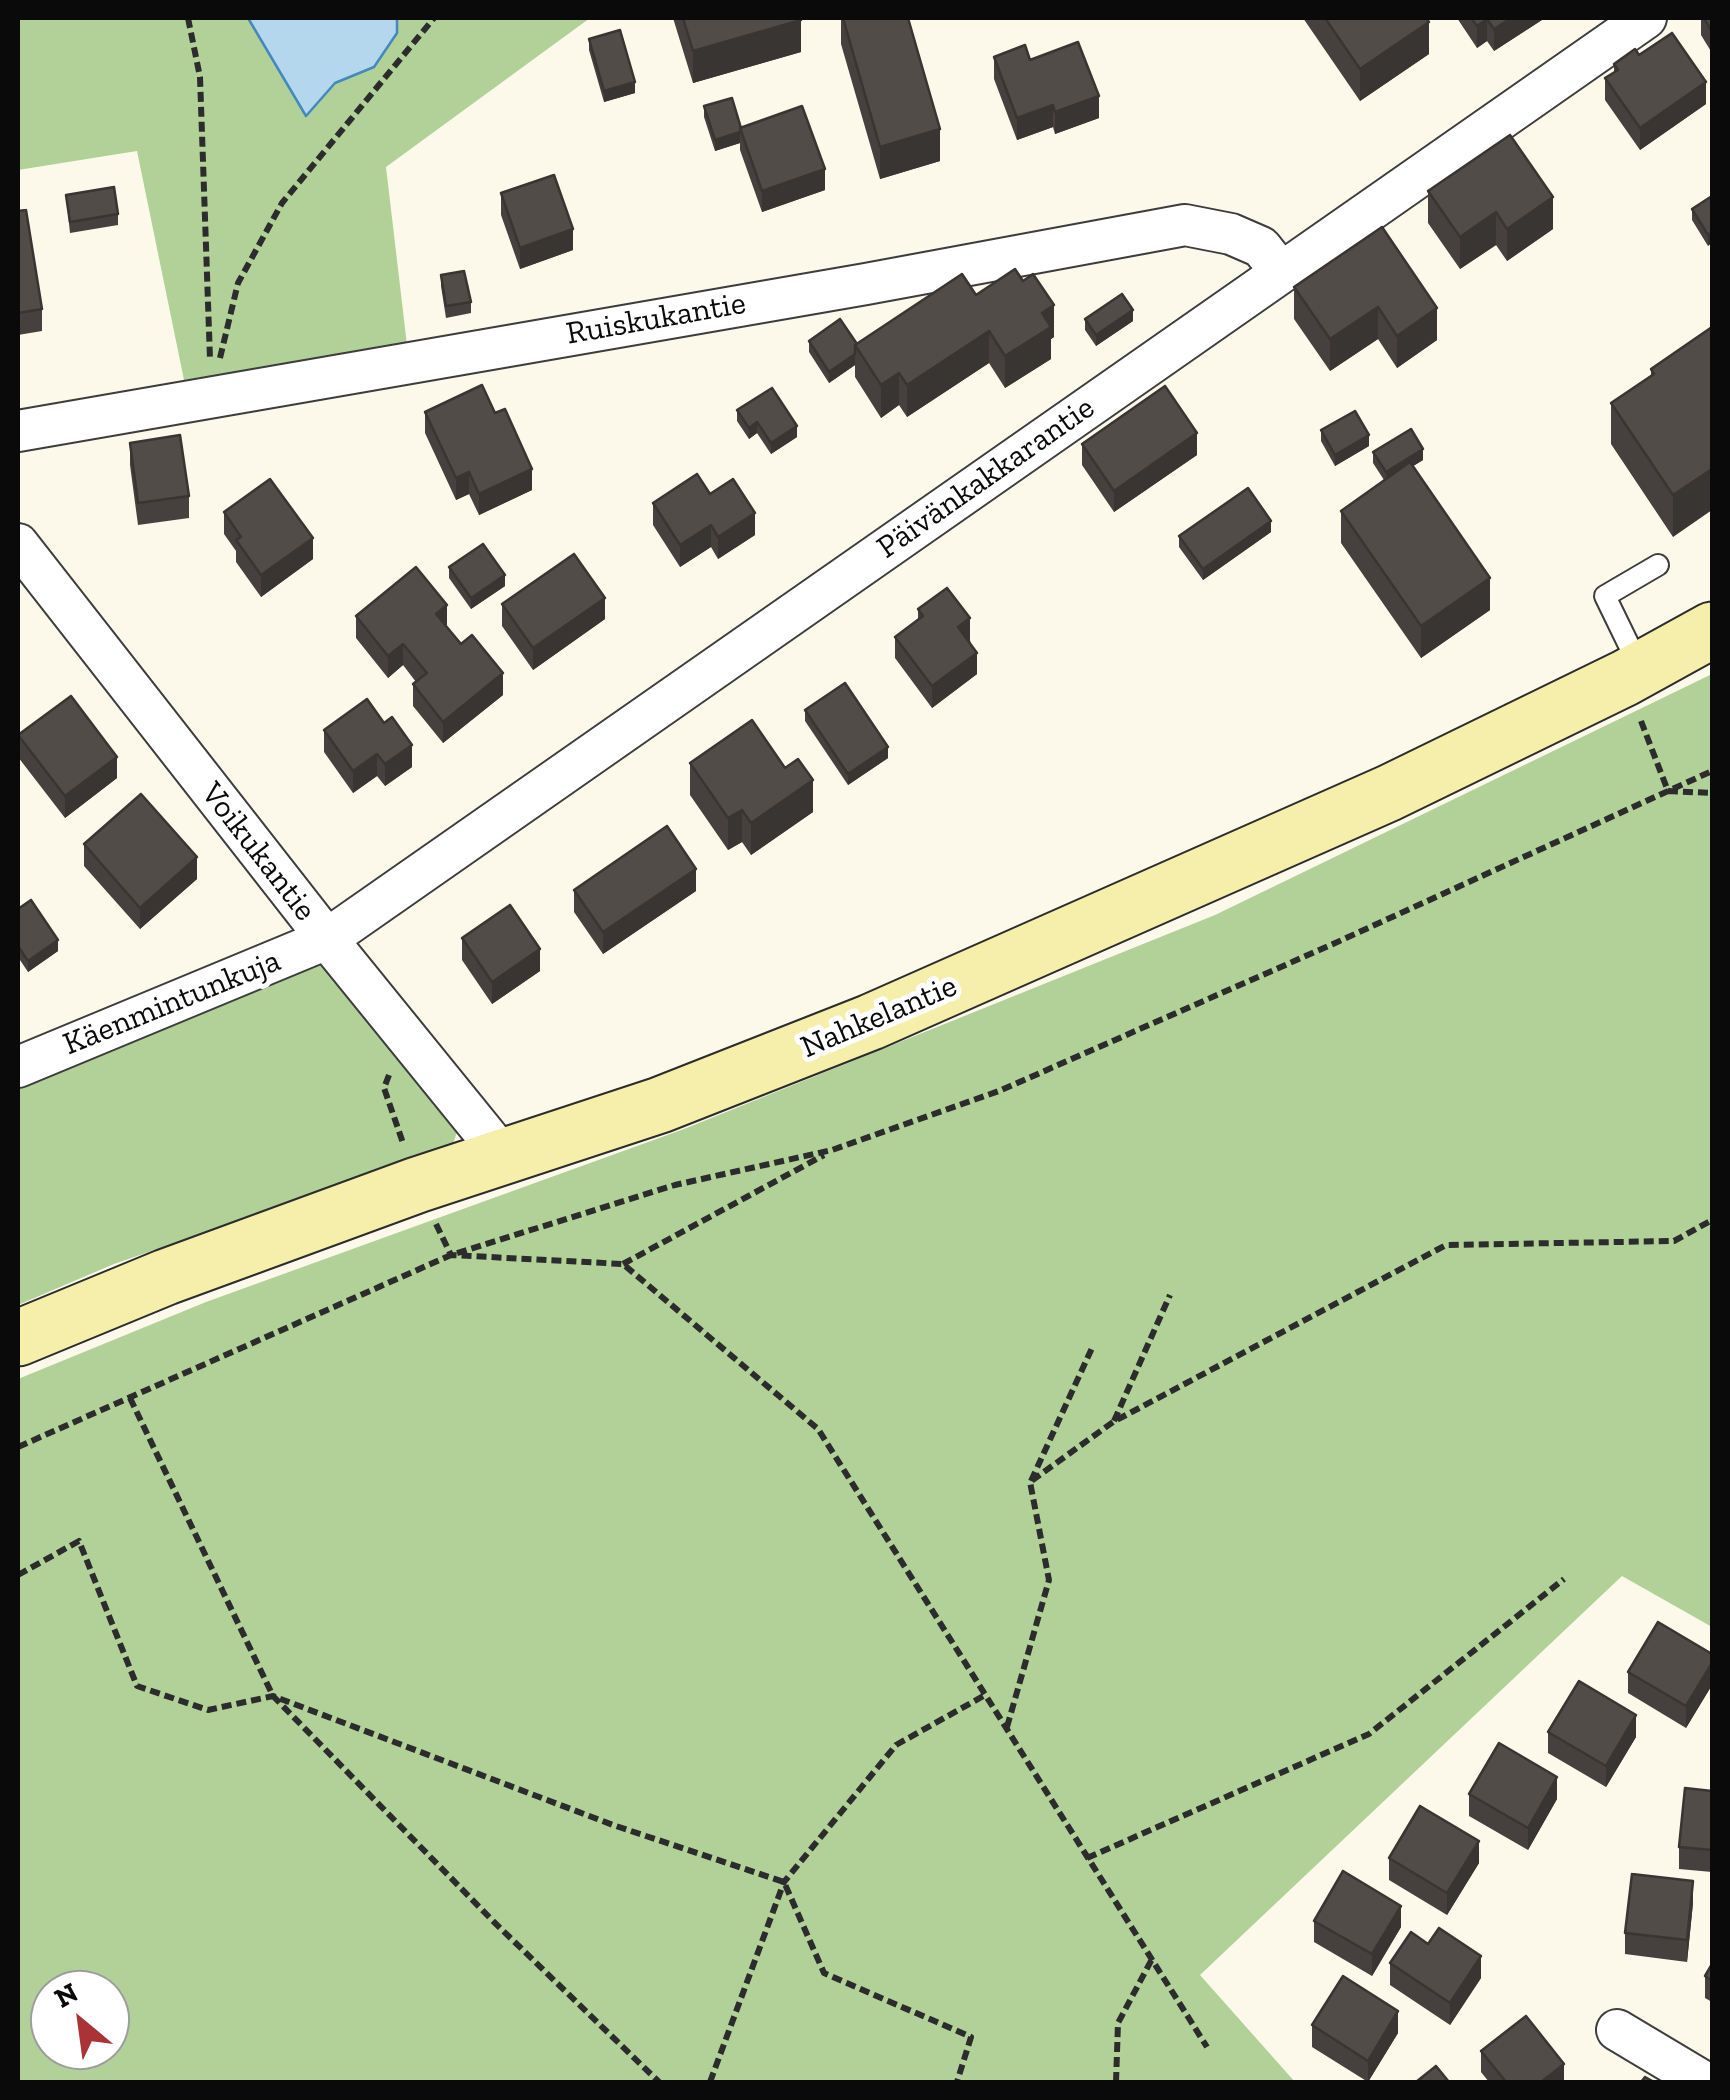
<!DOCTYPE html>
<html>
<head>
<meta charset="utf-8">
<style>
	body { margin:0 }
	#map { position:relative; width:1730px; height:2100px; overflow:hidden; background:#fdf9ea; font-family:"Zilla Slab",serif }
	canvas { display:block }
	.frame { position:absolute; inset:0; border:20px solid #0a0a0a; pointer-events:none }
	.north { position:absolute; left:30px; top:1970px; width:100px; height:100px; box-sizing:border-box; background:#fff; border:2px solid #9d9d9d; border-radius:50%; rotate:331deg; font-size:28px; font-weight:700; line-height:40px; text-align:center; color:#0a0a0a }
	.north::after { content:''; display:block; margin:auto; width:35px; height:45px; background:#aa3336; clip-path:polygon(50% 0,100% 100%,50% 72%,0 100%) }
</style>
</head>
<body>
<div id="map">
<canvas width="1730" height="2100"></canvas>
<div class="frame"></div>
<div class="north">N</div>
</div>
<script>
const ctx = document.querySelector('canvas').getContext('2d');
ctx.lineJoin = 'round';
function paint(path, color) { ctx.fillStyle = color; ctx.fill(path, 'evenodd'); }
const toPath = rows => new Path2D(rows.map(r => 'M' + r).join(''));
function strokePath(path, color, width, dash) { ctx.strokeStyle = color; ctx.lineWidth = width; ctx.lineCap = dash ? 'butt' : 'round'; ctx.setLineDash(dash || []); ctx.stroke(path); }
function label(font, color, halo, rows, align = 'center') {
  ctx.font = font + ' "Zilla Slab",serif'; ctx.lineWidth = 10; ctx.setLineDash([]); ctx.textBaseline = 'middle'; ctx.strokeStyle = halo; ctx.fillStyle = color; for (const [text, x, y, turn = 0] of rows) {
    ctx.save(); ctx.translate(x, y); ctx.rotate((+turn || 0) * Math.PI / 180); ctx.textAlign = isNaN(turn) ? turn : align; if (halo) ctx.strokeText(text, 0, 0); ctx.fillText(text, 0, 0); ctx.restore();
  }
}
paint(toPath([
	[18,18,590,18,386,167,407,345,184,380,137,151,18,170],
	[1712,674,1712,1627,1622,1576,1200,1975,1295,2082,18,2082,18,1379,206,1302,684,1129,1215,915],
	[50,1990,110,1990,110,2050,50,2050],
	[318,959,446,1114,457,1132,452,1147,114,1264,18,1305,18,1075]
]), '#b1d199');
const water = toPath([
	[248,18,397,18,397,33,374,67,335,83,306,116,248,18]
]);
paint(water, '#b4d7ee');
strokePath(water, '#4489bd', 2.5);
const service = toPath([
	[1640,668,1605,596,1658,565]
]);
const minor = toPath([
	[18,431,866,284,1185,225,1231,234,1261,247,1281,272],
	[18,544,327,939,503,1156],
	[18,1067,327,939,1646,18],
	[1617,2030,1704,2082]
]);
const secondary = toPath([
	[18,1338,166,1277,417,1185,660,1105,871,1022,1389,793,1625,678,1712,630]
]);
strokePath(service, '#3d3d3d', 24);
strokePath(minor, '#3d3d3d', 44);
strokePath(secondary, '#2c2c2c', 59);
strokePath(toPath([
	[188,18,200,77,210,359],
	[220,358,238,283,282,203,434,18],
	[1641,721,1668,791,1712,793],
	[389,1075,384,1088,403,1143],
	[436,1224,451,1255,623,1264,818,1429,1207,2047],
	[623,1264,824,1155],
	[130,1398,273,1696,494,1922,659,2082],
	[1114,1421,1170,1295],
	[18,1447,451,1255,675,1185,832,1150,999,1091,1333,944,1712,771],
	[1031,1481,1092,1348],
	[18,1575,79,1541,137,1686,208,1710,273,1696,613,1825,784,1882,824,1973,971,2037,957,2082],
	[1007,1727,1049,1580,1030,1482,1113,1422,1446,1245,1674,1241,1712,1220],
	[1087,1858,1369,1734,1564,1579],
	[710,2082,784,1882,896,1745,987,1694],
	[1116,2082,1118,2023,1152,1959]
]), '#2c2c2c', 6, [10, 5]);
strokePath(service, '#fff', 20);
strokePath(minor, '#fff', 40);
strokePath(secondary, '#f6efac', 55);
paint(toPath([
	[673,18,800,18,801,52,693,83],
	[841,18,908,18,940,161,880,179,841,44],
	[1303,18,1426,18,1429,54,1360,101],
	[1457,18,1545,18,1494,51,1487,41,1477,48],
	[1701,18,1712,18,1712,53,1701,35],
	[589,39,635,93,604,102,589,50],
	[1639,55,1706,104,1640,150,1605,100,1605,78,1614,72,1614,64],
	[994,57,1030,60,1099,118,1055,134,1053,127,1017,140,994,79],
	[704,106,741,128,825,190,762,212,740,150,740,143,715,151,704,117],
	[1428,191,1553,229,1507,261,1496,245,1460,269,1428,223],
	[501,193,573,250,520,269,501,215],
	[66,195,118,214,118,225,70,233],
	[1712,196,1708,246,1692,220,1692,209],
	[18,211,42,309,42,331,18,335],
	[1382,227,1437,340,1397,368,1378,339,1330,371,1294,319,1294,287],
	[441,275,471,302,471,313,446,318,441,286],
	[976,295,1054,337,1051,339,1051,359,1005,388,989,363,907,417,899,405,881,418,855,377,855,365,829,383,809,352,809,341,857,344],
	[1085,319,1133,321,1096,346,1085,330],
	[1712,327,1673,537,1611,444,1611,403,1651,376,1651,369],
	[737,410,797,437,771,454,757,433,749,439,737,421],
	[425,412,495,413,532,490,479,515,469,494,456,500,425,433],
	[1321,430,1369,446,1335,466,1321,441],
	[130,443,189,496,189,518,138,525,130,465],
	[1082,444,1197,455,1114,512,1082,465],
	[1373,452,1423,460,1413,466,1490,610,1421,658,1341,543,1341,511,1384,480,1373,463],
	[710,494,755,535,718,559,711,547,680,567,653,525,653,503],
	[224,512,313,559,261,597,236,562,236,551,224,534],
	[1271,532,1203,580,1179,547,1179,536],
	[449,567,505,586,471,609,449,578],
	[502,604,605,619,533,670,502,626],
	[918,609,970,640,977,674,932,708,895,658,895,637,918,620],
	[356,616,447,627,503,695,443,743,413,706,413,684,416,682,403,665,388,678,356,638],
	[805,710,888,758,848,785,805,721],
	[384,723,412,767,385,786,377,776,353,793,324,752,324,730],
	[18,735,117,778,65,818,18,757],
	[690,763,813,812,751,855,742,842,728,850,690,795],
	[84,844,197,879,140,929,84,866],
	[574,890,696,891,603,954,574,912],
	[18,909,58,951,28,972,18,957],
	[462,938,540,971,492,1004,462,960],
	[1712,1654,1712,1685,1686,1728,1628,1693,1628,1672],
	[1548,1732,1636,1737,1606,1787,1548,1753],
	[1712,1791,1712,1872,1679,1869,1679,1847],
	[1469,1794,1557,1799,1528,1850,1469,1816],
	[1389,1858,1479,1863,1447,1915,1389,1880],
	[1693,1903,1687,1962,1625,1954,1625,1933],
	[1314,1921,1401,1927,1372,1976,1314,1942],
	[1428,1944,1481,1978,1450,2025,1390,1985,1390,1963],
	[1712,1964,1712,2002,1705,1998,1705,1976],
	[1312,2025,1398,2033,1368,2082,1312,2047],
	[1481,2051,1564,2082,1489,2082,1481,2072]
]), '#46413e');
paint(toPath([
	[1511,18,1545,18,1494,51,1494,29],
	[1487,19,1487,41,1477,48,1477,26],
	[801,20,801,52,693,83,693,51],
	[1429,22,1429,54,1360,101,1360,69],
	[635,82,635,93,604,102,604,91],
	[1706,82,1706,104,1640,150,1640,128],
	[1099,96,1099,118,1055,134,1055,112],
	[1053,105,1053,127,1017,140,1017,118],
	[940,129,940,161,880,179,880,147],
	[740,132,740,143,715,151,715,140],
	[825,169,825,190,762,212,762,191],
	[1553,197,1553,229,1507,261,1507,229],
	[1496,212,1496,245,1460,269,1460,237],
	[573,229,573,250,520,269,520,248],
	[1712,232,1712,243,1708,246,1708,235],
	[1054,305,1054,337,1051,339,1051,359,1005,388,1005,356,1042,313],
	[1378,307,1378,339,1330,371,1330,339],
	[1437,308,1437,340,1397,368,1397,336],
	[1133,310,1133,321,1096,346,1096,335],
	[989,331,989,363,907,417,907,385],
	[855,354,855,365,829,383,829,372],
	[899,373,899,405,881,418,881,385],
	[757,422,757,433,749,439,749,428],
	[797,426,797,437,771,454,771,443],
	[1197,433,1197,455,1114,512,1114,491],
	[1369,435,1369,446,1335,466,1335,455],
	[1423,449,1423,460,1386,483,1386,472],
	[532,469,532,490,479,515,479,494],
	[1712,469,1712,510,1673,537,1673,495],
	[469,472,469,494,456,500,456,478],
	[755,513,755,535,718,559,718,537],
	[1271,521,1271,532,1203,580,1203,569],
	[711,525,711,547,680,567,680,545],
	[313,538,313,559,261,597,261,575],
	[505,575,505,586,471,609,471,598],
	[1490,578,1490,610,1421,658,1421,626],
	[605,598,605,619,533,670,533,648],
	[447,605,447,626,436,614],
	[970,618,970,640,958,649,958,627],
	[403,644,403,665,388,678,388,656],
	[977,653,977,674,932,708,932,686],
	[503,673,503,695,443,743,443,722],
	[412,745,412,767,385,786,385,764],
	[888,747,888,758,848,785,848,774],
	[377,754,377,776,353,793,353,771],
	[117,757,117,778,65,818,65,796],
	[813,780,813,812,751,855,751,823],
	[742,810,742,842,728,850,728,818],
	[197,857,197,879,140,929,140,908],
	[696,869,696,891,603,954,603,932],
	[58,940,58,951,28,972,28,961],
	[540,949,540,971,492,1004,492,982],
	[1712,1663,1712,1685,1686,1728,1686,1706],
	[1636,1715,1636,1737,1606,1787,1606,1766],
	[1557,1777,1557,1799,1528,1850,1528,1828],
	[1479,1841,1479,1863,1447,1915,1447,1893],
	[1693,1881,1693,1903,1687,1962,1687,1940],
	[1401,1906,1401,1927,1372,1976,1372,1954],
	[1481,1956,1481,1978,1450,2025,1450,2003],
	[1398,2011,1398,2033,1368,2082,1368,2061],
	[1564,2064,1564,2082,1541,2082]
]), '#393532');
const building = toPath([
	[683,18,800,18,801,20,693,51,683,18],
	[843,18,908,18,940,129,880,147,843,18],
	[1325,18,1426,18,1429,22,1360,69,1325,18],
	[1471,18,1511,18,1494,29,1487,19,1477,26,1471,18],
	[1704,18,1712,18,1712,32,1704,18],
	[620,30,635,82,604,91,589,39,620,30],
	[1672,33,1706,82,1640,128,1605,78,1618,70,1614,64,1635,49,1639,55,1672,33],
	[1078,42,1099,96,1055,112,1053,105,1017,118,994,57,1025,45,1030,60,1078,42],
	[732,98,741,128,740,132,715,140,704,106,732,98],
	[802,106,825,169,762,191,740,128,802,106],
	[1510,135,1553,197,1507,229,1496,212,1460,237,1428,191,1510,135],
	[554,175,573,229,520,248,501,193,554,175],
	[114,187,118,214,70,222,66,195,114,187],
	[1712,196,1712,232,1708,235,1692,209,1712,196],
	[26,210,42,309,18,313,18,211,26,210],
	[1382,227,1437,308,1397,336,1378,307,1330,339,1294,287,1382,227],
	[1015,269,1023,281,1033,274,1054,305,1042,313,1051,327,1005,356,989,331,907,385,899,373,881,385,855,345,962,274,976,295,1015,269],
	[464,271,471,302,446,306,441,275,464,271],
	[1122,294,1133,310,1096,335,1085,319,1122,294],
	[840,319,857,344,855,345,855,354,829,372,809,341,840,319],
	[1712,327,1712,469,1673,495,1611,403,1654,374,1651,369,1712,327],
	[482,385,495,413,505,409,532,469,479,494,469,472,456,478,425,412,482,385],
	[1165,386,1197,433,1114,491,1082,444,1165,386],
	[772,388,797,426,771,443,757,422,749,428,737,410,772,388],
	[1355,411,1369,435,1335,455,1321,430,1355,411],
	[1411,429,1423,449,1386,472,1373,452,1411,429],
	[180,435,189,496,138,503,130,443,180,435],
	[1410,462,1490,578,1421,626,1341,511,1410,462],
	[697,474,710,494,733,479,755,513,718,537,711,525,680,545,653,503,697,474],
	[270,479,313,538,261,575,236,540,241,537,224,512,270,479],
	[1248,488,1271,521,1203,569,1179,536,1248,488],
	[483,544,505,575,471,598,449,567,483,544],
	[574,554,605,598,533,648,502,604,574,554],
	[416,567,447,605,436,614,461,644,472,635,503,673,443,722,413,684,427,673,403,644,388,656,356,616,416,567],
	[947,588,970,618,958,627,977,653,932,686,895,637,923,616,918,609,947,588],
	[845,683,888,747,848,774,805,710,845,683],
	[71,696,117,757,65,796,18,735,71,696],
	[367,699,384,723,392,717,412,745,385,764,377,754,353,771,324,730,367,699],
	[752,720,785,768,798,759,813,780,751,823,742,810,728,818,690,763,752,720],
	[141,794,197,857,140,908,84,844,141,794],
	[667,826,696,869,603,932,574,890,667,826],
	[31,900,58,940,28,961,18,946,18,909,31,900],
	[510,905,540,949,492,982,462,938,510,905],
	[1658,1622,1712,1654,1712,1663,1686,1706,1628,1672,1658,1622],
	[1579,1681,1636,1715,1606,1766,1548,1732,1579,1681],
	[1499,1743,1557,1777,1528,1828,1469,1794,1499,1743],
	[1685,1788,1712,1791,1712,1850,1679,1847,1685,1788],
	[1420,1806,1479,1841,1447,1893,1389,1858,1420,1806],
	[1343,1871,1401,1906,1372,1954,1314,1921,1343,1871],
	[1632,1874,1693,1881,1687,1940,1625,1933,1632,1874],
	[1439,1928,1481,1956,1450,2003,1390,1963,1411,1932,1428,1944,1439,1928],
	[1712,1964,1712,1981,1705,1976,1712,1964],
	[1343,1976,1398,2011,1368,2061,1312,2025,1343,1976],
	[1526,2016,1564,2064,1541,2082,1506,2082,1481,2051,1526,2016],
	[1436,2066,1449,2082,1416,2082,1436,2066],
	[1645,2077,1654,2082,1641,2082,1645,2077]
]);
paint(building, '#514c48');
strokePath(building, '#393532', 2.5);
label('32px', '#0a0a0a', '#fff', [
	["Ruiskukantie",656,319,-10],
	["Päivänkakkarantie",986,478,-35],
	["Voikukantie",258,852,52],
	["Käenmintunkuja",172,1003,-22],
	["Nahkelantie",879,1017,-23]
]);
</script>
</body>
</html>
